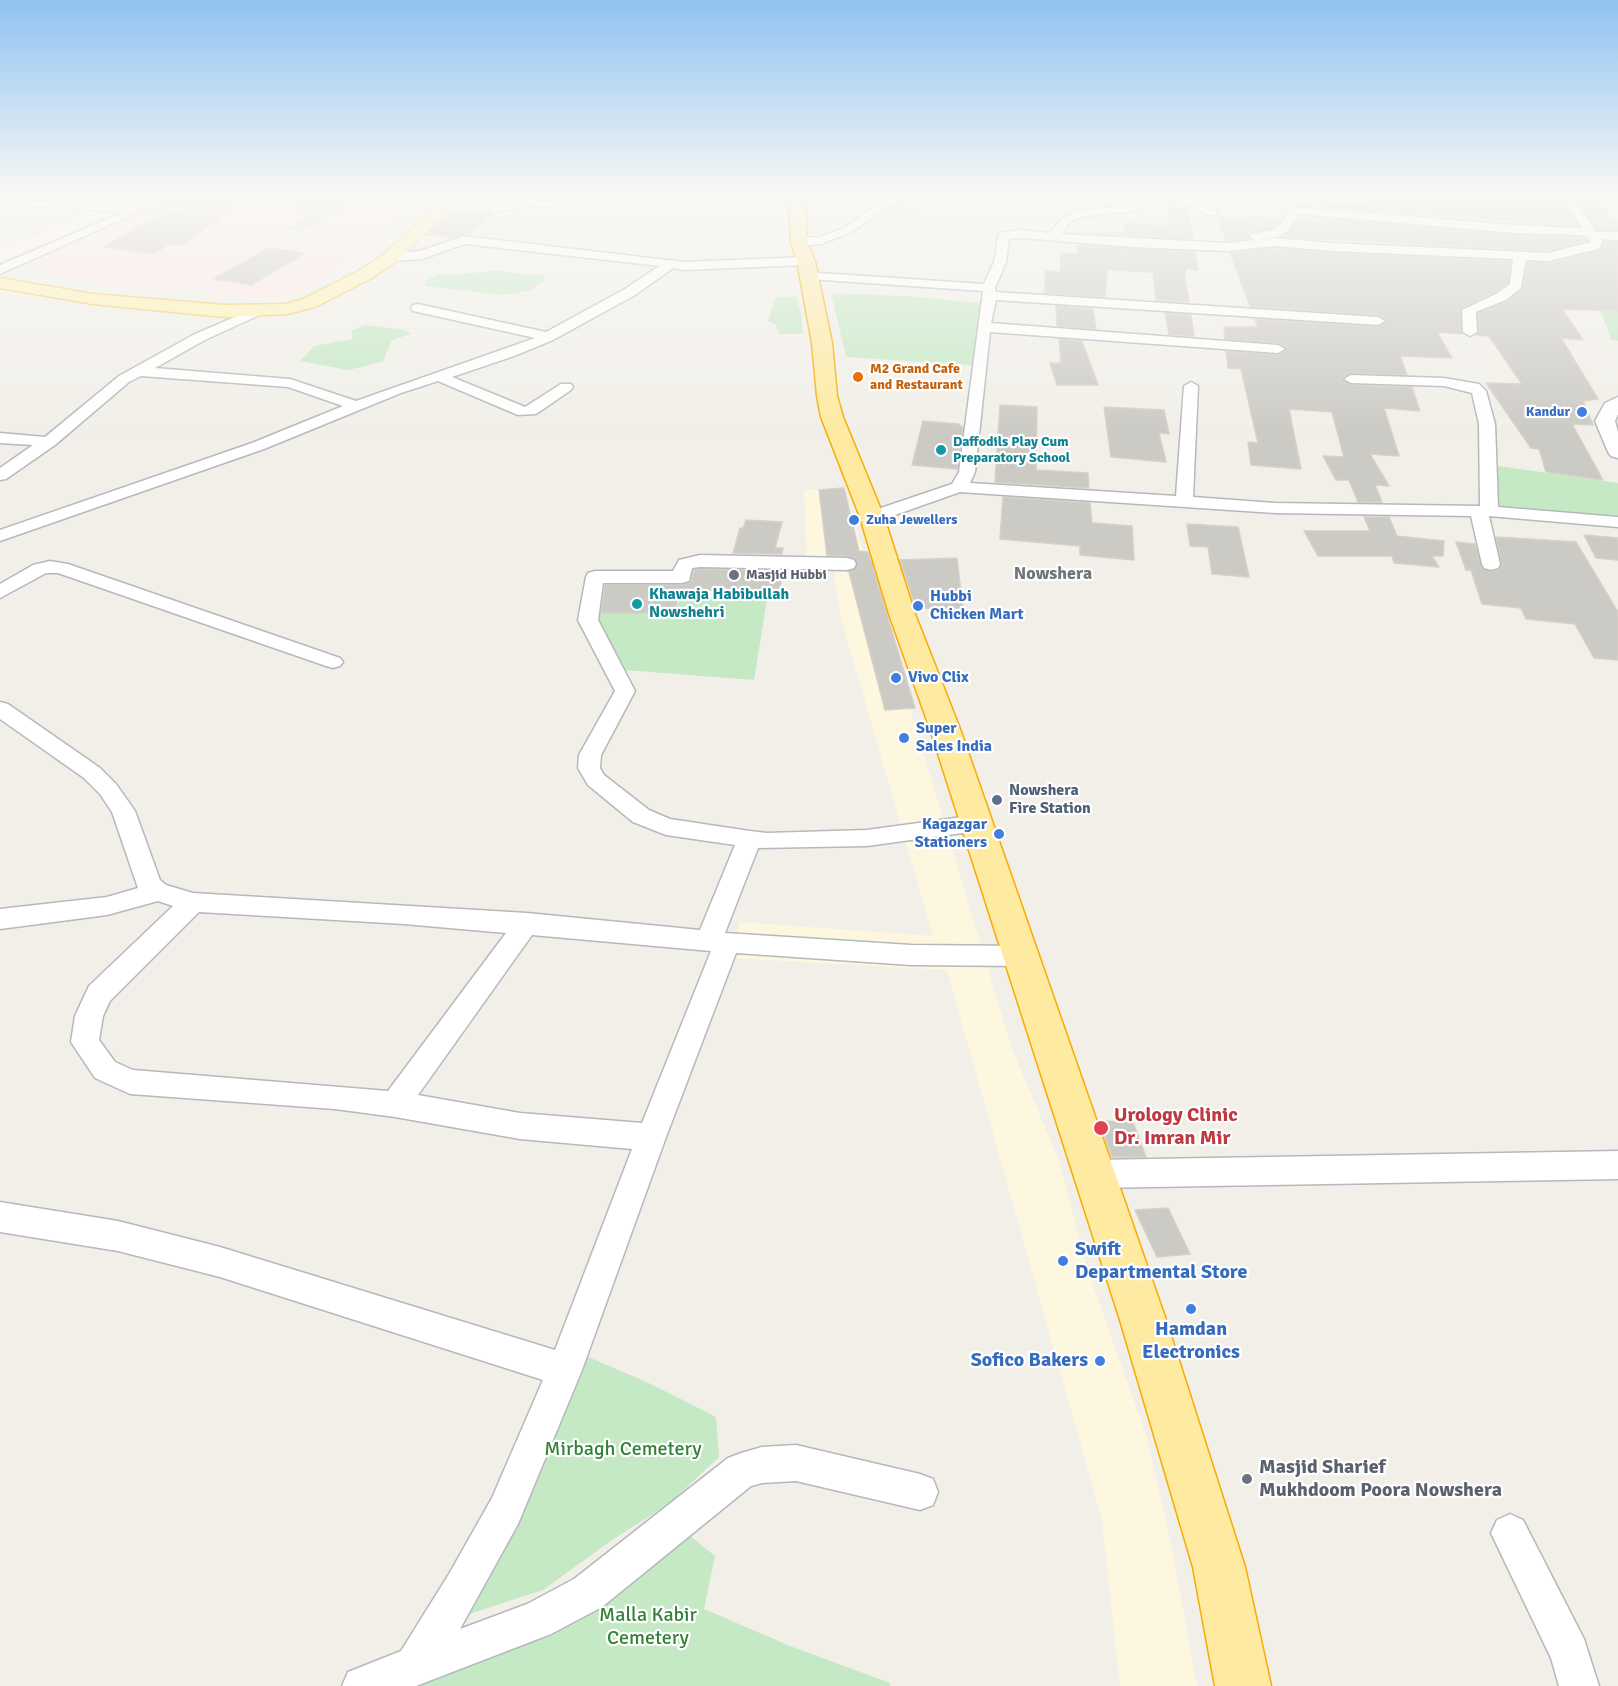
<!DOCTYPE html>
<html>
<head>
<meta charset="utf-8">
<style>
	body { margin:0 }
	canvas { display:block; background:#f1efe8 }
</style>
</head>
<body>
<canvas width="1618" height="1686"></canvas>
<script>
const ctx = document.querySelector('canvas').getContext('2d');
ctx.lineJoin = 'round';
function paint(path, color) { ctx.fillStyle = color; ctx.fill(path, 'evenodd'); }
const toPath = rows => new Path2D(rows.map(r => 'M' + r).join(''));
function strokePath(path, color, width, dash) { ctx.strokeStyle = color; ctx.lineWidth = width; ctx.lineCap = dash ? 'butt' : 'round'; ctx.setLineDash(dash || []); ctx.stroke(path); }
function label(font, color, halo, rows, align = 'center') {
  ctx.font = font + ' Signika,sans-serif'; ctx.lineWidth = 4.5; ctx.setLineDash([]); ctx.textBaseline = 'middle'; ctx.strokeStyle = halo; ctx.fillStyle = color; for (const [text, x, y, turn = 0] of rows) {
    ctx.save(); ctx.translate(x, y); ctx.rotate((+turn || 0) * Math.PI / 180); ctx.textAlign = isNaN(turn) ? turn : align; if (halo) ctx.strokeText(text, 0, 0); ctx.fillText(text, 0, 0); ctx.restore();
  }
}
paint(toPath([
	[129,197,149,197,8,258,0,257,0,252],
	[844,488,1012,1049,1059,1161,1087,1269,1147,1438,1171,1544,1197,1686,1120,1686,1102,1520,947,970,731,958,740,922,933,936,840,615,834,569,807,567,804,490]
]), '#fef7e0');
paint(toPath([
	[171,197,418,197,355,258,299,291,276,298,201,295,201,288,185,286,158,292,130,289,26,271,25,267]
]), '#fce8e6');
paint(toPath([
	[179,197,217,197,213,201,229,203,236,207,228,211,209,210,193,219,146,214],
	[333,197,362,197,303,231,286,230,307,217,301,216,307,210,289,209,297,203],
	[896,200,904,207,922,208,919,217,874,214],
	[498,270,525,275,543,275,546,278,532,290,504,295,424,286,427,280,437,275,455,275],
	[831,293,906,296,981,303,972,365,846,357],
	[776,297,796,297,801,312,803,334,779,334,776,325,768,321],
	[1598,304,1618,309,1618,341,1611,339],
	[365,325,405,330,411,334,392,340,383,361,366,366,348,370,300,361,314,346,352,339,352,330],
	[1498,466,1618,483,1618,518,1500,510,1493,505],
	[681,596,767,599,754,680,624,670,596,613,674,613],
	[586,1356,653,1385,716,1417,719,1457,670,1503,612,1540,543,1590,463,1616],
	[680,1528,715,1556,704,1609,790,1646,890,1683,890,1686,395,1686]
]), '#c5e8c5');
const building = toPath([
	[1367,197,1468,201,1465,197,1560,197,1578,226,1325,207,1323,202,1370,205,1367,197],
	[1576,197,1595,197,1618,224,1618,230,1597,230,1576,197],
	[1168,207,1188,208,1193,239,1075,232,1125,233,1125,223,1169,226,1168,207],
	[452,210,488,212,494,214,469,234,456,237,427,235,452,210],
	[167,211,221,218,180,245,169,244,154,254,103,247,167,211],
	[1250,215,1281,219,1272,228,1252,232,1248,238,1226,241,1217,217,1249,218,1250,215],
	[1317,218,1514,235,1580,237,1588,241,1548,251,1284,237,1297,220,1318,222,1317,218],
	[1605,241,1618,242,1618,311,1562,309,1583,340,1561,338,1598,399,1583,401,1593,425,1572,424,1603,480,1546,472,1539,449,1531,448,1486,383,1522,384,1489,336,1476,335,1479,332,1478,313,1507,302,1522,290,1528,262,1549,263,1600,251,1605,241],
	[1077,245,1195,252,1198,270,1185,269,1186,274,1184,274,1189,302,1156,300,1153,272,1107,270,1105,297,1044,293,1046,271,1061,272,1060,253,1078,254,1077,245],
	[269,248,305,253,251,285,213,279,269,248],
	[1275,248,1332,253,1510,261,1508,283,1495,292,1461,308,1462,334,1437,332,1452,358,1400,356,1407,375,1351,373,1342,378,1351,385,1412,387,1420,411,1384,408,1399,456,1370,454,1389,486,1375,485,1382,502,1358,502,1349,480,1336,480,1323,456,1344,457,1332,412,1289,409,1301,469,1251,465,1248,442,1258,443,1241,369,1228,368,1226,351,1278,355,1287,348,1278,343,1225,339,1224,327,1258,327,1255,319,1378,327,1387,322,1378,315,1250,306,1230,253,1275,248],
	[1056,306,1093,309,1096,329,1057,326,1056,306],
	[1165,313,1191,315,1194,336,1169,334,1165,313],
	[1059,339,1082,341,1098,385,1057,385,1050,363,1061,363,1059,339],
	[1000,405,1037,407,1036,470,1088,473,1089,488,995,482,1000,405],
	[1104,407,1164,410,1169,434,1159,433,1166,462,1111,457,1104,407],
	[923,421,959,424,963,428,957,469,912,465,923,421],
	[844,488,859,551,868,552,915,708,885,710,849,572,856,569,858,563,855,558,848,556,827,555,819,490,844,488],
	[1003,497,1090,503,1092,523,1132,526,1134,560,1080,555,1080,546,1000,539,1003,497],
	[1364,517,1389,517,1397,536,1444,541,1443,556,1432,556,1439,567,1394,563,1392,556,1318,556,1304,531,1370,531,1364,517],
	[746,520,782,522,775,548,783,548,782,554,733,553,740,528,743,528,746,520],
	[1187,524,1238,527,1249,577,1212,574,1208,547,1190,546,1187,524],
	[1584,535,1618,538,1618,560,1596,558,1584,535],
	[1496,537,1576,542,1618,612,1618,660,1594,658,1575,624,1526,619,1521,608,1482,604,1471,570,1466,570,1456,542,1475,544,1482,569,1492,572,1499,570,1502,565,1496,537],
	[957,558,963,609,916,608,900,560,957,558],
	[700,569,782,571,780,591,680,590,674,613,601,613,605,585,683,585,691,582,694,570,700,569],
	[1099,1121,1133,1122,1146,1157,1112,1157,1099,1121],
	[1168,1208,1190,1254,1157,1257,1135,1210,1168,1208]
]);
paint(building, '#cccac5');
strokePath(building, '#d6d1c6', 1.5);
strokePath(toPath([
	[847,564,873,564]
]), '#ccccc8', 16, [16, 8]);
const minor = toPath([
	[157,197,172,197,0,274,0,265,124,212,29,206,25,205,25,201,137,206,157,197],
	[455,197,472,197,496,205,529,200,568,202,574,205,568,208,529,206,495,212,455,197],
	[768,197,801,197,803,199,797,202,773,200,768,197],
	[888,197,901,197,852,232,821,244,799,246,793,242,799,238,819,237,844,228,888,197],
	[1161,197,1183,197,1204,204,1218,213,1216,215,1208,215,1196,208,1173,201,1126,212,1084,216,1070,222,1062,234,1227,243,1255,240,1250,237,1252,234,1273,230,1279,226,1290,208,1294,207,1514,225,1582,228,1562,197,1573,197,1596,232,1618,232,1618,240,1601,239,1603,242,1599,249,1548,261,1526,260,1521,288,1506,300,1476,312,1477,332,1470,336,1463,332,1462,310,1496,294,1510,284,1513,259,1332,251,1275,246,1227,251,1131,247,1021,238,1009,239,1006,262,995,288,996,292,1378,317,1385,321,1378,325,996,300,991,323,1278,345,1285,349,1278,353,990,332,975,472,970,483,1176,496,1184,386,1191,382,1198,386,1193,497,1275,503,1480,506,1479,424,1472,393,1444,386,1351,383,1344,379,1351,375,1444,378,1479,384,1486,391,1495,424,1498,507,1618,517,1618,527,1489,516,1500,564,1498,568,1491,570,1484,568,1482,564,1471,516,1275,513,960,492,878,521,866,521,863,517,866,513,952,484,959,472,983,291,809,279,805,278,803,275,805,272,984,284,994,262,999,233,1021,230,1050,233,1062,218,1077,211,1126,206,1161,197],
	[1298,214,1514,233,1580,235,1588,237,1591,242,1548,253,1332,243,1275,238,1258,240,1281,236,1288,230,1298,214],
	[464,236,684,262,806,257,812,261,806,265,684,270,673,268,635,295,553,340,514,356,452,377,525,407,561,384,571,384,573,387,571,390,536,414,518,415,438,381,401,393,264,449,0,541,0,530,252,443,343,406,288,387,141,376,129,382,55,445,6,479,0,480,0,468,33,445,0,443,0,433,45,437,119,376,195,334,256,308,266,308,268,311,205,340,155,368,290,379,356,401,535,338,413,311,411,308,413,305,418,304,546,332,625,289,659,266,465,244,422,259,391,261,385,257,391,253,420,251,464,236],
	[700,555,847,558,854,560,856,564,854,568,847,570,700,567,692,568,689,581,682,583,603,583,598,620,635,691,601,755,600,768,604,775,649,810,670,819,750,831,767,833,867,830,977,815,985,817,989,823,985,829,977,831,867,846,758,848,725,933,911,945,1022,946,1031,949,1035,956,1031,963,1022,966,911,965,736,953,666,1137,582,1370,518,1524,460,1629,527,1604,574,1579,728,1458,741,1453,762,1447,796,1445,920,1474,933,1479,938,1492,933,1505,920,1510,796,1481,762,1483,751,1486,602,1607,551,1634,416,1686,342,1686,348,1672,401,1651,449,1574,492,1498,543,1380,220,1277,118,1251,0,1232,0,1202,118,1221,220,1247,555,1350,632,1149,520,1139,395,1117,335,1109,130,1094,95,1078,71,1042,75,1016,89,986,173,906,158,901,107,915,0,929,0,909,107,897,138,888,112,812,100,794,84,778,0,719,0,702,8,704,100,768,116,784,135,811,160,880,166,885,193,893,527,913,700,930,735,845,666,835,633,822,588,785,578,768,579,755,615,691,578,620,586,577,588,573,595,571,673,571,679,560,700,555],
	[199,912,404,924,506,933,388,1091,133,1070,115,1062,99,1040,103,1016,110,1001,199,912],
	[532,935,711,951,642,1123,520,1113,418,1095,532,935],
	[50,561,68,564,340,658,343,662,340,666,333,668,326,666,58,573,46,573,0,598,0,584,33,565,50,561],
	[1618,1151,1618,1179,1094,1188,1083,1184,1079,1174,1083,1164,1094,1160,1618,1151],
	[1510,1514,1523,1520,1584,1639,1599,1686,1559,1686,1551,1658,1491,1533,1497,1520,1510,1514]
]);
const tertiary = toPath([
	[1618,397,1618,414,1615,421,1618,432,1618,458,1611,456,1608,452,1595,421,1605,403,1618,397]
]);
const primary = toPath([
	[446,197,462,197,397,261,372,278,315,307,287,314,225,317,93,304,0,288,0,278,93,294,225,305,286,304,303,299,360,270,385,253,446,197]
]);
const trunk = toPath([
	[789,197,805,197,807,242,815,261,832,343,837,396,843,417,884,517,915,614,960,729,1166,1320,1245,1567,1271,1686,1215,1686,1193,1567,1120,1320,930,729,889,614,860,517,821,417,817,396,812,343,797,261,791,242,789,197]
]);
strokePath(minor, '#b5b8bc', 3);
strokePath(tertiary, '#b5b8bc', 3);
strokePath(primary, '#f2c960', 3);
strokePath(trunk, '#f9ab00', 3);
paint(minor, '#fff');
paint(tertiary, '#fff');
paint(primary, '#fff2af');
paint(trunk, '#feeaa1');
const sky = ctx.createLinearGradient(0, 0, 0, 433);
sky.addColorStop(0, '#8fc3f1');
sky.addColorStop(0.45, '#f9f8f5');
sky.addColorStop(1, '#f9f8f500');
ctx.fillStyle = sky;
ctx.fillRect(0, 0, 1618, 433);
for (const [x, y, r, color] of [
	[858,377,6,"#e8710a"],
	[1582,412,6,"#3f7fe0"],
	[941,450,6,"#0f9aa8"],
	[854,520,6,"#3f7fe0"],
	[734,575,6,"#6b7280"],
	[637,604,6,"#0f9aa8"],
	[918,606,6,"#3f7fe0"],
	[896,678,6,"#3f7fe0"],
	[904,738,6,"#3f7fe0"],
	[997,800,6,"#5c6f8a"],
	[999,834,6,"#3f7fe0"],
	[1101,1128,8,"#e0444e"],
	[1063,1261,6,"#3f7fe0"],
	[1191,1309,6,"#3f7fe0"],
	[1100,1361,6,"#3f7fe0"],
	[1247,1479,6,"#6b7280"]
]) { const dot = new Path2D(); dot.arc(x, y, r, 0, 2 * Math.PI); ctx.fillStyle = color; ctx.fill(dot); strokePath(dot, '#fff', 2); }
label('bold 14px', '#c56008', '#fff', [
	["M2 Grand Cafe",870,369],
	["and Restaurant",870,385]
], 'left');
label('bold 14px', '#366cbe', '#fff', [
	["Kandur",1570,412],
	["Zuha Jewellers",866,520,"left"]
], 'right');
label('bold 14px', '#0d838f', '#fff', [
	["Daffodils Play Cum",953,442],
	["Preparatory School",953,458]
], 'left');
label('bold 14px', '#5b616d', '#fff', [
	["Masjid Hubbi",746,575]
], 'left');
label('bold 16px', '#0d838f', '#fff', [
	["Khawaja Habibullah",649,595],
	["Nowshehri",649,613]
], 'left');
label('bold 16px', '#366cbe', '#fff', [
	["Hubbi",930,597],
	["Chicken Mart",930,615],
	["Vivo Clix",908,678],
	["Super",916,729],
	["Sales India",916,747],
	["Kagazgar",987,825,"right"],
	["Stationers",987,843,"right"]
], 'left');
label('bold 16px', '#4e5e75', '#fff', [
	["Nowshera",1009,791],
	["Fire Station",1009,809]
], 'left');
label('bold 18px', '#70757a', '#fff', [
	["Nowshera",1053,574]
]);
label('bold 20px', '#be3a42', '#fff', [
	["Urology Clinic",1114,1116],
	["Dr. Imran Mir",1114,1139]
], 'left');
label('bold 20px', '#366cbe', '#fff', [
	["Swift",1075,1250],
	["Departmental Store",1075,1273],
	["Hamdan",1191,1330,"center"],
	["Electronics",1191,1353,"center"],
	["Sofico Bakers",1088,1361,"right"]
], 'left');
label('20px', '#348238', '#fff', [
	["Mirbagh Cemetery",623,1450],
	["Malla Kabir",648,1616],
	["Cemetery",648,1639]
]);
label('bold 20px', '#5b616d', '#fff', [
	["Masjid Sharief",1259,1468],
	["Mukhdoom Poora Nowshera",1259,1491]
], 'left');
</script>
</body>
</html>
